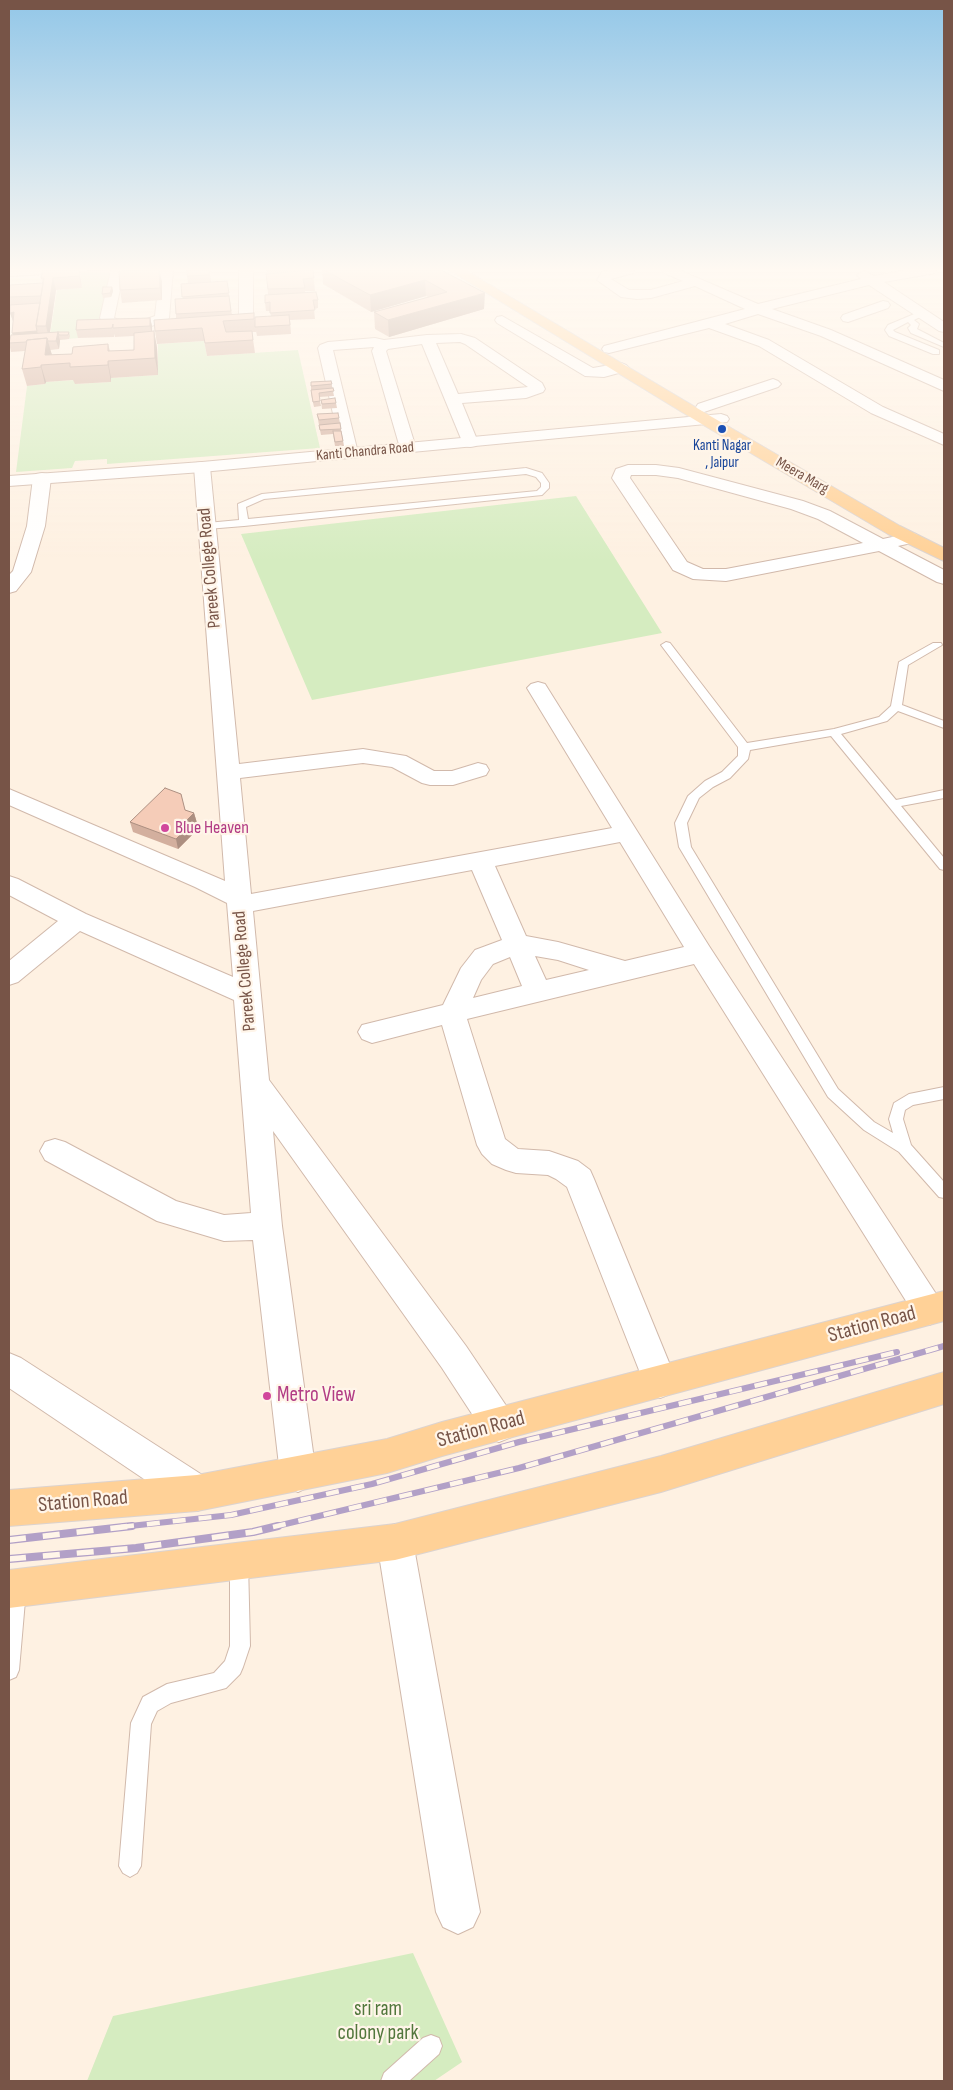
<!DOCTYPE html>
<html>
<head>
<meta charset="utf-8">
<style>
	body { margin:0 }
	#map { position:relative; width:953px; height:2090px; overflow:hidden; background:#fef1e2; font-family:"Sofia Sans Condensed",sans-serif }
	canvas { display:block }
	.frame { position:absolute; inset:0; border:10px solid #775447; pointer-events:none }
</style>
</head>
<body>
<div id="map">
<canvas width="953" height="2090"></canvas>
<div class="frame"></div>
</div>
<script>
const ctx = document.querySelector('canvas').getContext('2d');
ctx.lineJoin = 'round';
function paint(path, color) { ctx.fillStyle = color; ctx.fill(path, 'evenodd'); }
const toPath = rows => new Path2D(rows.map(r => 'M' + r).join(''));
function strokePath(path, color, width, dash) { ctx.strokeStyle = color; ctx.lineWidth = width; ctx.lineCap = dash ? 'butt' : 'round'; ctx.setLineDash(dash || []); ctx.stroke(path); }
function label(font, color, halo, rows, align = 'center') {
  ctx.font = font + ' "Sofia Sans Condensed",sans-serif'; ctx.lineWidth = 4.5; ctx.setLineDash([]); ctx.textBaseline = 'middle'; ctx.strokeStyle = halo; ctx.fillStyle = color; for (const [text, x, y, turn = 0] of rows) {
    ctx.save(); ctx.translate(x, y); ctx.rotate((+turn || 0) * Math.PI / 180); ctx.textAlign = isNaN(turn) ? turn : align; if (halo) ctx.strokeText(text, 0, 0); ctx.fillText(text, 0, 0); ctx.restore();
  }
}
paint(toPath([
	[110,270,115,327,80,329,78,338,49,341,57,290,82,288,80,271],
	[204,341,207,356,298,350,320,448,107,464,107,459,75,461,72,468,16,472,27,386,45,384,46,382,75,380,75,384,111,382,111,378,158,375,158,344],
	[576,496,662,633,312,700,241,534],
	[413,1953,462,2062,434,2081,87,2081,113,2016]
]), '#d5ecc0');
const service = toPath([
	[919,312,926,314,914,320,919,324,917,329,944,343,944,347,911,333,908,328,911,325,908,322,893,330,895,332,939,350,939,354,933,354,889,336,885,330,888,325,919,312],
	[526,468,542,473,549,483,549,488,542,495,244,526,207,529,202,526,207,523,239,520,238,504,262,494,526,468],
	[526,474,536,477,541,483,541,487,537,491,248,519,246,507,264,499,526,474],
	[666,642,670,643,747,743,834,729,879,717,891,706,899,662,933,643,941,643,942,645,908,665,902,705,944,721,944,728,898,711,887,721,841,734,896,800,944,790,944,798,901,806,944,858,944,870,940,869,831,736,750,750,748,759,730,778,713,787,699,798,687,823,691,847,838,1089,874,1122,893,1133,889,1119,894,1103,909,1094,944,1087,944,1099,913,1105,905,1110,903,1119,911,1145,944,1182,944,1198,939,1197,899,1152,864,1130,828,1097,679,847,675,823,688,796,705,781,722,772,738,756,738,747,661,645,666,642],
	[239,1553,246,1555,248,1562,250,1646,243,1667,240,1674,226,1688,171,1703,157,1711,151,1724,141,1866,137,1873,130,1877,123,1873,119,1866,131,1723,143,1697,167,1684,214,1673,225,1661,230,1646,230,1562,232,1555,239,1553],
	[17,1580,24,1582,26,1589,19,1670,16,1677,9,1680,9,1586,10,1582,17,1580],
	[431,2035,439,2038,442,2046,439,2054,409,2081,381,2081,384,2073,423,2038,431,2035]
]);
const minor = toPath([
	[111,270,124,270,114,318,119,320,144,320,155,316,160,270,173,270,169,318,167,321,145,328,119,328,105,325,100,318,111,270],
	[239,270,253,270,253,323,251,326,246,327,241,326,239,323,239,270],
	[613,270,634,270,633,273,611,279,629,290,651,290,683,281,664,273,662,270,679,270,758,304,861,279,857,275,864,271,874,276,909,270,936,270,935,273,930,274,884,282,944,322,944,332,939,331,869,285,772,309,831,330,944,380,944,391,821,336,758,314,725,324,769,340,883,407,944,434,944,445,871,413,759,346,709,328,609,353,604,352,602,349,604,346,745,309,695,286,651,298,637,299,621,297,597,280,602,272,613,270],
	[883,301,888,302,890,305,888,308,848,322,843,321,841,318,843,315,883,301],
	[502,316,593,368,621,363,626,365,629,368,626,371,604,377,585,376,497,323,495,320,497,317,502,316],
	[461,334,475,338,542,383,545,389,543,392,526,398,462,403,478,442,476,446,470,447,464,446,422,344,388,349,386,351,416,448,414,452,408,453,402,452,400,448,372,351,374,347,333,350,358,453,356,457,350,458,344,457,342,453,318,348,320,345,328,342,375,338,384,340,427,335,461,334],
	[460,342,465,344,528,387,458,394,436,343,460,342],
	[773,379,778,381,781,384,778,387,704,412,698,410,696,407,698,404,773,379],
	[202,462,208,463,210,467,239,764,363,749,406,756,434,771,452,771,478,763,486,765,489,770,486,775,453,785,430,785,422,783,392,767,363,763,240,778,251,894,612,828,527,688,531,684,538,682,545,684,709,946,940,1300,944,1308,940,1320,929,1325,918,1320,694,964,467,1019,505,1139,518,1149,549,1151,578,1161,590,1170,594,1179,677,1382,672,1393,660,1398,648,1393,567,1187,556,1179,548,1175,516,1173,506,1170,492,1164,482,1154,477,1145,442,1025,372,1043,362,1039,358,1032,362,1025,443,1005,461,968,475,950,502,940,472,870,253,911,269,1080,466,1346,511,1413,516,1425,511,1437,499,1442,487,1437,442,1368,273,1131,282,1226,316,1474,310,1486,298,1492,286,1486,280,1474,253,1240,224,1241,157,1221,45,1160,40,1151,45,1142,55,1139,65,1142,176,1201,224,1215,251,1213,234,1000,80,931,18,982,9,985,9,961,58,921,9,895,9,876,18,879,86,914,233,977,227,903,195,887,9,805,9,789,225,881,194,467,196,463,202,462],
	[620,842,684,947,625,961,558,942,526,936,495,866,620,842],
	[535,956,558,960,589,970,546,980,535,956],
	[510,957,522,986,473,998,481,980,493,964,510,957],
	[628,465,656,465,679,468,803,501,830,511,883,539,910,533,916,534,919,538,916,542,898,546,944,570,944,584,937,582,879,551,726,581,693,579,673,570,612,478,616,469,628,465],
	[656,475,678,478,791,509,818,519,863,543,726,569,703,569,687,562,630,478,631,475,656,475],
	[42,473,48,474,51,478,45,526,31,572,16,591,9,593,9,575,13,571,27,526,33,478,36,474,42,473],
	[9,1353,21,1358,210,1480,215,1493,210,1506,197,1511,184,1506,9,1388,9,1353],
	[395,1524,408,1529,413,1542,480,1912,473,1927,458,1934,443,1927,436,1912,377,1542,382,1529,395,1524]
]);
const tertiary = toPath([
	[9,270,56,270,49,274,9,276,9,270],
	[721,414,727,416,729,419,727,422,202,472,9,486,9,476,202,462,721,414]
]);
const primary = toPath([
	[449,270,465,270,712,417,900,526,944,548,944,561,888,534,700,423,449,270],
	[944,1291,944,1321,442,1456,387,1473,197,1511,9,1526,9,1490,197,1475,387,1439,442,1422,944,1291],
	[944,1372,944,1404,661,1492,395,1560,9,1608,9,1570,395,1524,661,1456,944,1372]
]);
strokePath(service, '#d1b9ab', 2);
strokePath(minor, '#d1b9ab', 2);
strokePath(tertiary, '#d1b9ab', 2);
strokePath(primary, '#dcd3cf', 2);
paint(service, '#fff');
paint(minor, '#fff');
paint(tertiary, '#fff');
paint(primary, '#ffd197');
const railFar1 = toPath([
	[121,1527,231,1515,372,1484,519,1442,897,1352],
	[273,1527,519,1468,944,1346]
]);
const rail = toPath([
	[9,1540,132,1526],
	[9,1559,136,1548,253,1532,278,1526]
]);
strokePath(railFar1, '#b2a0c7', 6);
strokePath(rail, '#b2a0c7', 8);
strokePath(railFar1, '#fff5e9', 4.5, [13]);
strokePath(rail, '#fff5e9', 5.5, [17]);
paint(toPath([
	[43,270,79,270,82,288,56,290,50,332,69,332,70,336,69,339,60,340,59,349,50,350,52,355,72,354,73,347,108,344,110,351,134,350,134,336,115,337,114,334,114,337,78,338,76,330,77,320,150,318,152,326,152,331,154,331,157,348,158,375,111,378,111,382,75,384,73,380,46,382,45,384,27,386,22,369,25,351,11,352,9,343,11,335,13,335,13,321,10,313,9,294,10,285,42,283,41,278],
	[210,270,211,282,227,281,232,315,254,313,255,321,271,316,270,311,266,311,265,303,268,294,266,274,267,274,267,270,313,270,315,291,305,291,305,293,318,300,318,308,314,309,315,319,290,320,291,334,257,336,256,331,256,332,252,332,255,353,207,356,204,341,157,344,155,331,176,319,176,314,183,299,181,284,188,283,187,276],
	[322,270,441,270,484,309,389,337,375,329,374,312,428,297,426,296,371,312,323,284],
	[162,281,162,300,122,303,120,290],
	[112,287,113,291,111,297,103,298,102,294],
	[331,381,334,396,319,397,321,406,314,407,311,394,311,382],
	[321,400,336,403,337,408,322,409],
	[317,414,339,418,340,423,319,425],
	[340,423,344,446,335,446,333,434,321,435,319,425],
	[185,810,194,813,197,823,192,828,193,834,178,849,133,832,130,822]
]), '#d3af9e');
paint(toPath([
	[79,270,82,288,79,276,53,278,56,290,49,338,46,326,43,274],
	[159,270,162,281,162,300,160,288],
	[425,280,426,296,371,312,370,295],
	[112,287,113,291,111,297,110,293],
	[485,293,484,309,389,337,388,320],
	[14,312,16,321,13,321,10,313],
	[150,318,152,326,152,335,150,326],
	[37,330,39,339,15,341,12,333],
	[154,331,157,348,158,375,155,358],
	[58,332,60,341,59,349,56,341],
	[47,338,52,355,45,355],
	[108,361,111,378,111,382,108,365],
	[41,365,46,382,45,384,41,367],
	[194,813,197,823,192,828,193,834,178,849,176,839,185,822]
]), '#ac8f81');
const building = toPath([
	[43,270,79,270,80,276,53,278,46,326,36,326,44,278,41,278,43,270],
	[141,270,159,270,160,288,120,290,119,271,141,270],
	[187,270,209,270,209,275,187,276,187,270],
	[267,270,286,270,286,271,267,271,267,270],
	[313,270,314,278,303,279,305,288,268,289,266,274,313,270],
	[324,270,441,270,485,293,388,320,374,312,447,292,425,280,370,295,324,270],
	[227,281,229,293,182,297,181,284,227,281],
	[43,283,41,296,9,297,10,285,43,283],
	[103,287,112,287,110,293,102,294,103,287],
	[316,292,318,300,313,300,315,310,270,313,270,302,265,303,265,295,316,292],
	[229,296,231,311,176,314,175,299,229,296],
	[40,303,36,326,37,331,12,333,14,312,10,313,10,305,40,303],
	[254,313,254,319,223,321,226,332,252,331,253,340,205,343,202,328,155,331,154,320,254,313],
	[289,315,290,325,255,327,255,317,289,315],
	[150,318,150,326,113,328,113,324,112,328,76,330,77,320,150,318],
	[154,331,155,358,108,361,108,365,70,367,70,363,41,365,41,367,22,369,27,340,47,338,45,355,72,354,73,347,108,344,108,351,134,350,134,333,154,331],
	[58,332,56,341,48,341,47,338,27,340,26,342,9,343,11,335,58,332],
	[58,332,69,332,68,335,59,335,58,332],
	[331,381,332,384,311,386,311,382,331,381],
	[333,388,334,391,319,393,320,401,313,402,311,390,333,388],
	[335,398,336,403,322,404,321,400,335,398],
	[338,413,339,418,319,420,317,414,338,413],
	[340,423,341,429,320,430,319,425,340,423],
	[333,431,341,431,343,441,335,442,333,431],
	[165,788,181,794,185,810,194,813,185,822,191,824,176,839,130,822,165,788]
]);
paint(building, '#f5ccb8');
strokePath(building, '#ac8f81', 1);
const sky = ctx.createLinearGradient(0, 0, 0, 562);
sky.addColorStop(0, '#93c7e8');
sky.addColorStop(0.48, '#fff9f2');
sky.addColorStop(1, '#fff9f200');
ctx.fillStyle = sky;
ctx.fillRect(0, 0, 953, 562);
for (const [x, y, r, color] of [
	[722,429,5,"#1a4fb4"],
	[165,828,5,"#d1479c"],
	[267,1396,5,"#d1479c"]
]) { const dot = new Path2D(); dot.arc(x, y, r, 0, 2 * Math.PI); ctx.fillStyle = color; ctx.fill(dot); strokePath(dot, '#fff5e9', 2); }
label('15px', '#164399', '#fff5e9', [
	["Kanti Nagar",722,446],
	[", Jaipur",722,463]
]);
label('15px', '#775447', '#fff5e9', [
	["Kanti Chandra Road",365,452,-5],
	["Meera Marg",802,476,30]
]);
label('18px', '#775447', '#fff5e9', [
	["Pareek College Road",210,568,-95],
	["Pareek College Road",245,971,-95]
]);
label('18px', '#b23c85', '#fff5e9', [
	["Blue Heaven",175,828]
], 'left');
label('21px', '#775447', '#fff5e9', [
	["Station Road",872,1325,-15],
	["Station Road",481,1430,-15],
	["Station Road",83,1502,-5]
]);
label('21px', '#b23c85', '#fff5e9', [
	["Metro View",277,1396]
], 'left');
label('21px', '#52773c', '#fff5e9', [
	["sri ram",378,2010],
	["colony park",378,2034]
]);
</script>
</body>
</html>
